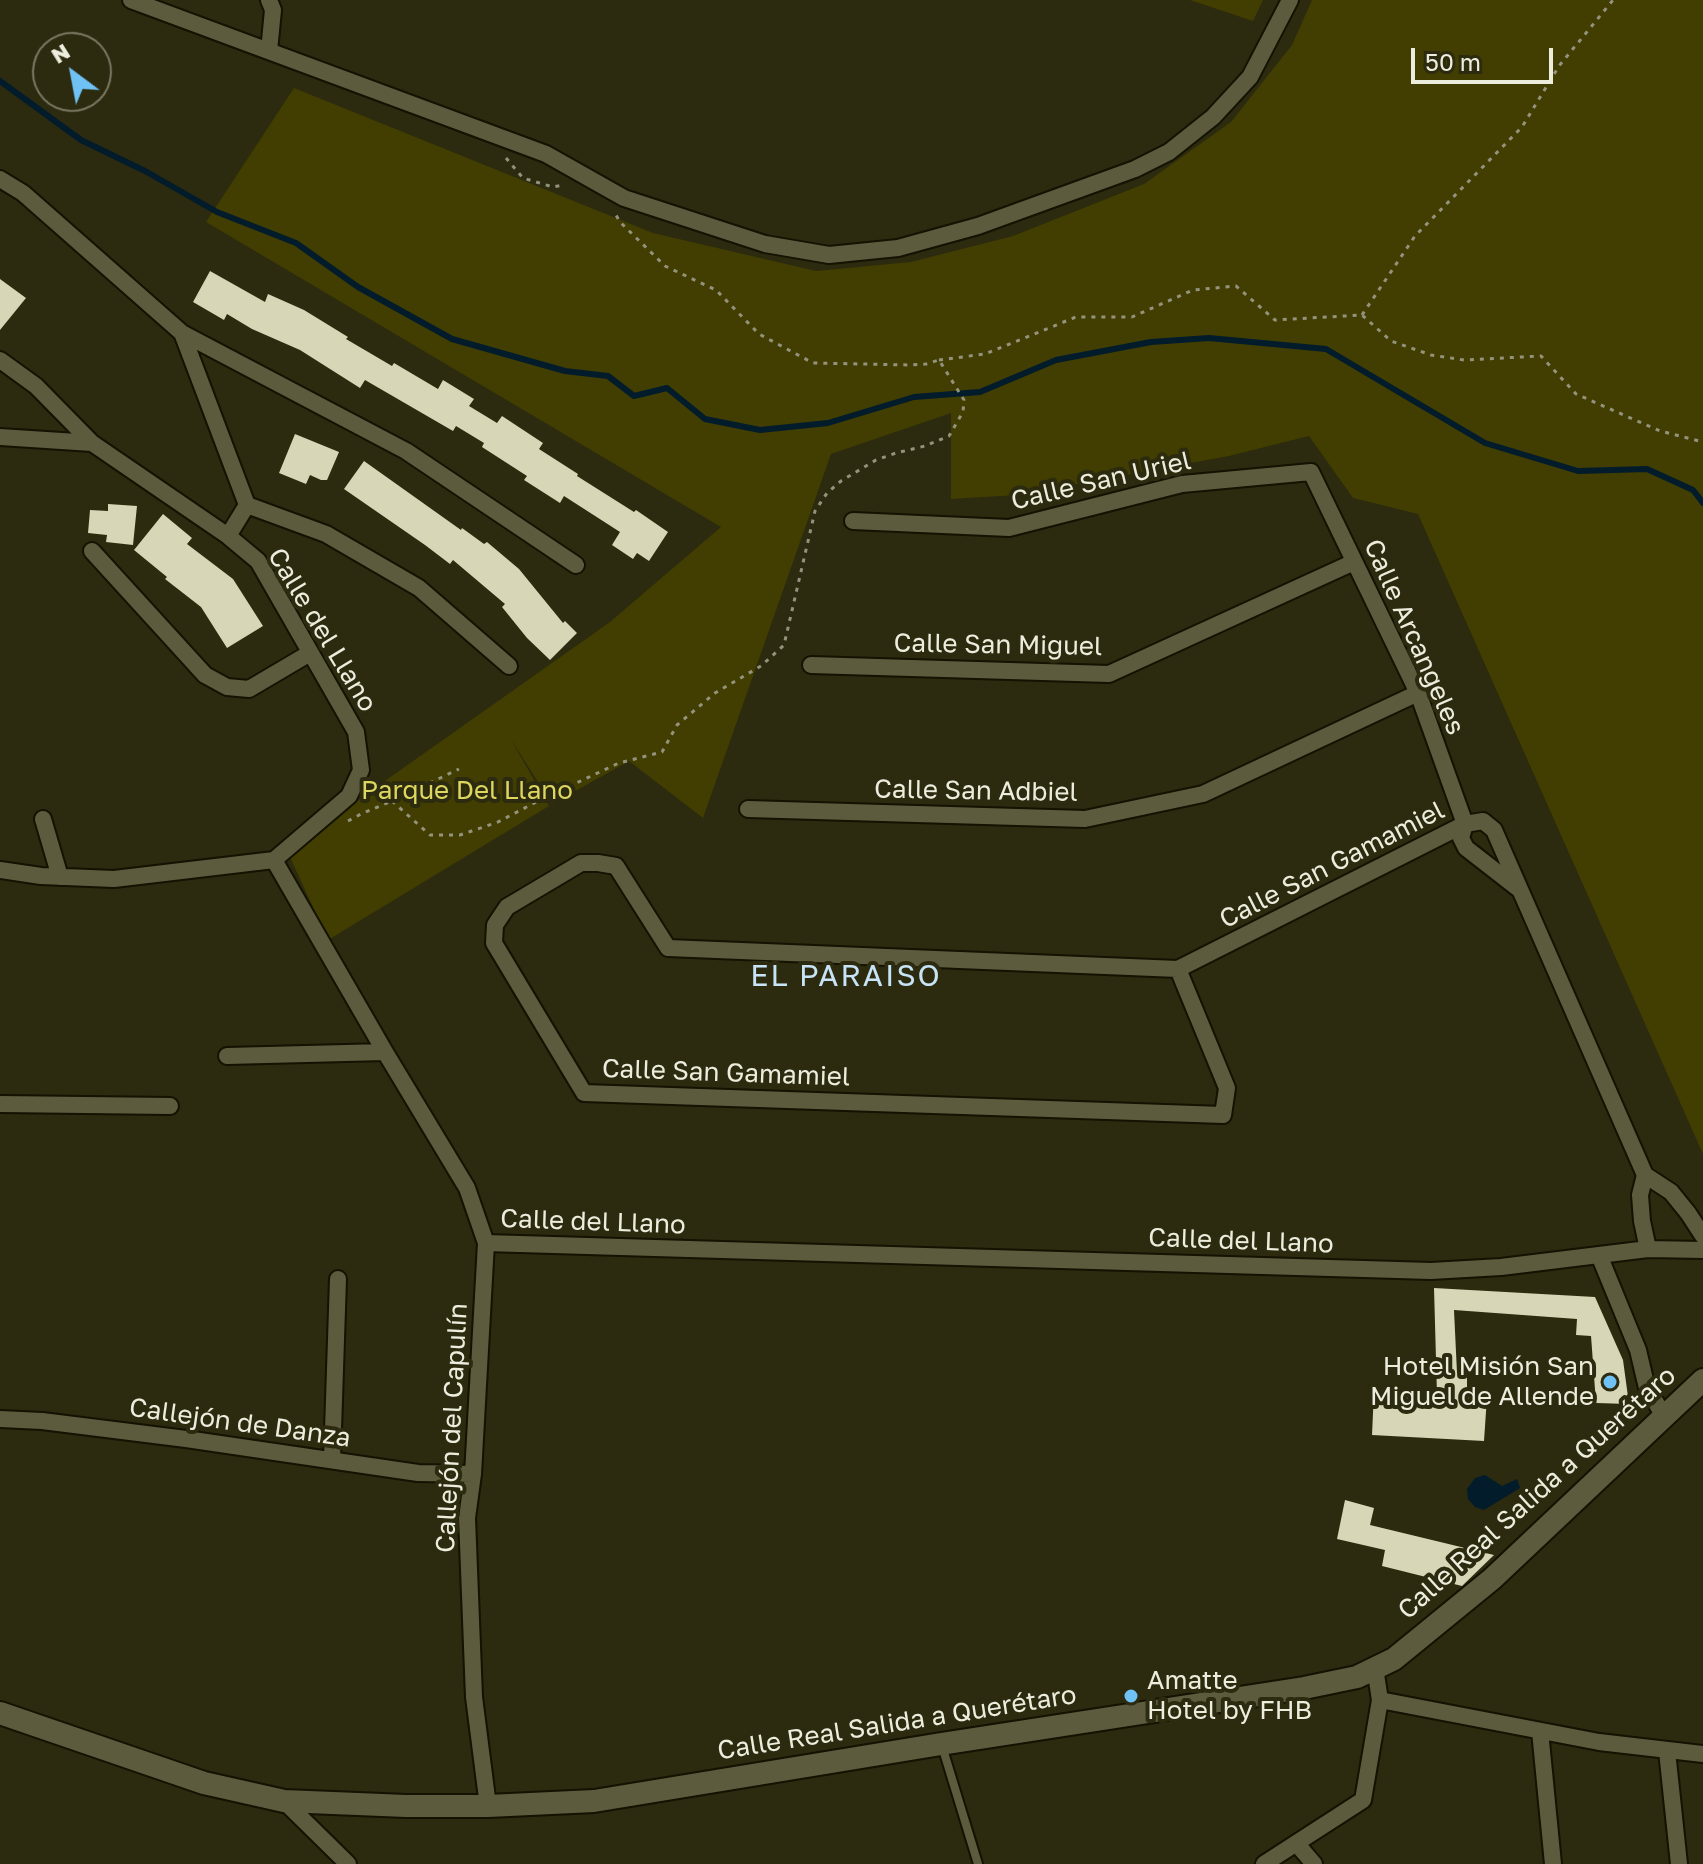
<!DOCTYPE html>
<html>
<head>
<meta charset="utf-8">
<style>
	body { margin:0 }
	#map { position:relative; width:1703px; height:1864px; overflow:hidden; background:#2c2a0f; font-family:"Golos Text",sans-serif }
	canvas { display:block }
	.north { position:absolute; left:32px; top:32px; width:80px; height:80px; box-sizing:border-box; background:#2c2a0f; border:2px solid #797861; border-radius:50%; rotate:328deg; font-size:22px; font-weight:700; line-height:32px; text-align:center; color:#ededdd }
	.north::after { content:''; display:block; margin:auto; width:28px; height:36px; background:#70c1f4; clip-path:polygon(50% 0,100% 100%,50% 72%,0 100%) }
	.scale { position:absolute; left:1411px; top:48px; width:142px; height:36px; box-sizing:border-box; border:4px solid #ededdd; border-top:0; padding-left:10px; font-size:24px; line-height:28px; white-space:nowrap; color:#ededdd; -webkit-text-stroke:6px #2c2a0f; paint-order:stroke }
</style>
</head>
<body>
<div id="map">
<canvas width="1703" height="1864"></canvas>
<div class="north">N</div>
<div class="scale">50 m</div>
</div>
<script>
const ctx = document.querySelector('canvas').getContext('2d');
ctx.lineJoin = 'round';
function paint(path, color) { ctx.fillStyle = color; ctx.fill(path, 'evenodd'); }
const toPath = rows => new Path2D(rows.map(r => 'M' + r).join(''));
function strokePath(path, color, width, dash) { ctx.strokeStyle = color; ctx.lineWidth = width; ctx.lineCap = dash ? 'butt' : 'round'; ctx.setLineDash(dash || []); ctx.stroke(path); }
function label(font, color, halo, rows, align = 'center') {
  ctx.font = font + ' "Golos Text",sans-serif'; ctx.lineWidth = 8; ctx.setLineDash([]); ctx.textBaseline = 'middle'; ctx.strokeStyle = halo; ctx.fillStyle = color; for (const [text, x, y, turn = 0] of rows) {
    ctx.save(); ctx.translate(x, y); ctx.rotate((+turn || 0) * Math.PI / 180); ctx.textAlign = isNaN(turn) ? turn : align; if (halo) ctx.strokeText(text, 0, 0); ctx.fillText(text, 0, 0); ctx.restore();
  }
}
paint(toPath([
	[1190,0,1263,0,1253,21],
	[1312,0,1703,0,1703,1154,1418,514,1353,498,1309,436,1229,456,1017,495,951,499,951,413,831,454,703,818,629,761,552,804,510,738,549,806,328,940,289,855,348,807,610,622,721,527,206,222,294,88,653,233,816,271,911,262,1013,236,1144,184,1231,122,1292,45]
]), '#423e01');
paint(toPath([
	[1485,1475,1502,1486,1517,1479,1520,1488,1484,1510,1475,1507,1468,1499,1467,1489,1475,1478]
]), '#021c2b');
strokePath(toPath([
	[0,81,81,140,145,171,217,212,296,243,358,287,452,339,565,371,608,376,634,396,667,388,705,419,760,430,828,423,914,397,980,392,1056,360,1151,342,1209,338,1326,349,1485,443,1578,471,1647,469,1693,490,1703,503]
]), '#021c2b', 6);
paint(toPath([
	[210,271,265,302,268,294,304,310,348,337,346,339,392,366,394,363,438,389,443,380,474,399,469,406,497,423,502,416,543,443,539,449,578,474,577,476,634,512,636,510,668,532,649,561,637,553,633,559,612,545,620,532,564,496,560,503,524,480,527,476,482,447,484,443,456,426,453,431,365,380,360,388,300,350,252,329,227,314,224,320,193,302],
	[0,279,26,298,0,330],
	[295,434,339,452,327,480,321,480,310,475,306,484,279,473],
	[364,461,461,530,462,528,484,544,487,542,519,569,563,623,565,621,577,633,550,660,527,638,502,607,505,604,453,560,450,564,425,545,344,489],
	[108,504,137,506,133,545,106,542,107,535,88,533,90,510,108,511],
	[163,514,192,538,187,544,233,579,263,626,227,648,201,607,165,579,167,577,134,550],
	[1434,1288,1595,1297,1623,1360,1629,1404,1596,1403,1591,1336,1576,1335,1577,1319,1454,1310,1457,1373,1467,1374,1467,1396,1487,1397,1484,1441,1372,1435,1374,1391,1437,1395],
	[1345,1500,1374,1508,1370,1525,1494,1555,1462,1586,1382,1566,1385,1550,1337,1539]
]), '#d7d6b6');
const lane = toPath([
	[942,1746,978,1864]
]);
const street = toPath([
	[131,0,546,154,624,198,765,244,829,255,898,248,978,226,1135,169,1169,152,1213,117,1250,77,1290,0],
	[269,51,273,10,269,0],
	[0,179,23,193,182,333,247,505,228,536],
	[182,333,406,451,576,565],
	[0,360,36,386,92,443,228,536,258,561,356,732,361,770,349,796,274,860],
	[0,437,92,443],
	[247,505,326,534,419,588,509,666],
	[853,521,1009,528,1182,484,1311,472,1418,693,1465,824,1461,838,1466,848,1520,890],
	[92,551,205,675,227,687,249,689,310,653],
	[811,665,1109,674,1354,562],
	[748,809,1085,819,1203,794,1418,693],
	[43,819,60,877],
	[274,860,385,1052,467,1188,486,1243,473,1474,467,1518,474,1697,488,1806],
	[0,870,41,876,114,879,274,860],
	[1178,969,1227,1088,1223,1115,584,1093,494,943,495,925,507,907,581,863,598,863,616,866,668,948,1178,969,1465,824,1483,821,1494,830,1645,1175,1671,1192,1688,1213,1703,1236],
	[227,1056,385,1052],
	[0,1104,170,1106],
	[1645,1175,1640,1195,1642,1221,1648,1249],
	[486,1243,1431,1271,1501,1267,1648,1249,1703,1250],
	[1599,1255,1638,1350,1647,1388,1664,1416],
	[0,1419,42,1421,186,1439,418,1473,473,1474],
	[332,1460,338,1279],
	[1380,1700,1599,1742,1703,1754],
	[1540,1731,1553,1864],
	[1667,1751,1679,1864],
	[284,1801,348,1864],
	[1296,1843,1314,1864],
	[1264,1864,1363,1800,1380,1700,1375,1668]
]);
const secondary = toPath([
	[0,1713,204,1783,284,1801,406,1806,488,1806,594,1801,941,1744,1304,1688,1357,1677,1394,1659,1492,1579,1703,1380]
]);
strokePath(lane, '#141200', 12);
strokePath(street, '#141200', 20);
strokePath(secondary, '#141200', 26);
strokePath(toPath([
	[506,158,523,178,553,187,564,185],
	[1362,315,1415,236,1522,127,1559,66,1613,0],
	[939,360,985,354,1076,317,1132,317,1193,290,1236,286,1275,320,1362,315,1391,341,1431,355,1464,360,1541,356,1576,394,1660,431,1703,442],
	[392,801,430,835,460,835,498,822,538,801,619,763,662,752,677,725,715,693,761,666,784,645,815,511,827,493,841,481,876,460,896,453,925,446,949,436,963,412,964,400,939,360,926,364,911,365,813,363,759,334,716,290,665,266,620,222,616,215],
	[348,821,361,814,392,801,459,769]
]), '#94937e', 3, [4, 6]);
strokePath(lane, '#5c5b3e', 8);
strokePath(street, '#5c5b3e', 16);
strokePath(secondary, '#5c5b3e', 22);
for (const [x, y, r, color] of [
	[1610,1382,8,"#70c1f4"],
	[1131,1696,8,"#70c1f4"]
]) { const dot = new Path2D(); dot.arc(x, y, r, 0, 2 * Math.PI); ctx.fillStyle = color; ctx.fill(dot); strokePath(dot, '#2c2a0f', 3); }
label('26px', '#ededdd', '#2c2a0f', [
	["Calle San Uriel",1101,481,-13],
	["Calle del Llano",322,630,59],
	["Calle Arcangeles",1414,637,66],
	["Calle San Miguel",998,645,1],
	["Calle San Adbiel",976,791,1],
	["Calle San Gamamiel",1332,865,-27],
	["Calle San Gamamiel",726,1073,2],
	["Calle del Llano",593,1222,2],
	["Calle del Llano",1241,1241,2],
	["Callejón de Danza",240,1423,8],
	["Callejón del Capulín",452,1428,-87],
	["Calle Real Salida a Querétaro",1537,1493,-42],
	["Calle Real Salida a Querétaro",897,1723,-9]
]);
label('26px', '#ddd760', '#2c2a0f', [
	["Parque Del Llano",467,791]
]);
label('26px', '#ededdd', '#2c2a0f', [
	["Hotel Misión San",1594,1367],
	["Miguel de Allende",1594,1397],
	["Amatte",1147,1681,"left"],
	["Hotel by FHB",1147,1711,"left"]
], 'right');
ctx.letterSpacing = '2px';
label('30px', '#c7e3f6', '#2c2a0f', [
	["EL PARAISO",846,976]
]);
ctx.letterSpacing = '0px';
</script>
</body>
</html>
